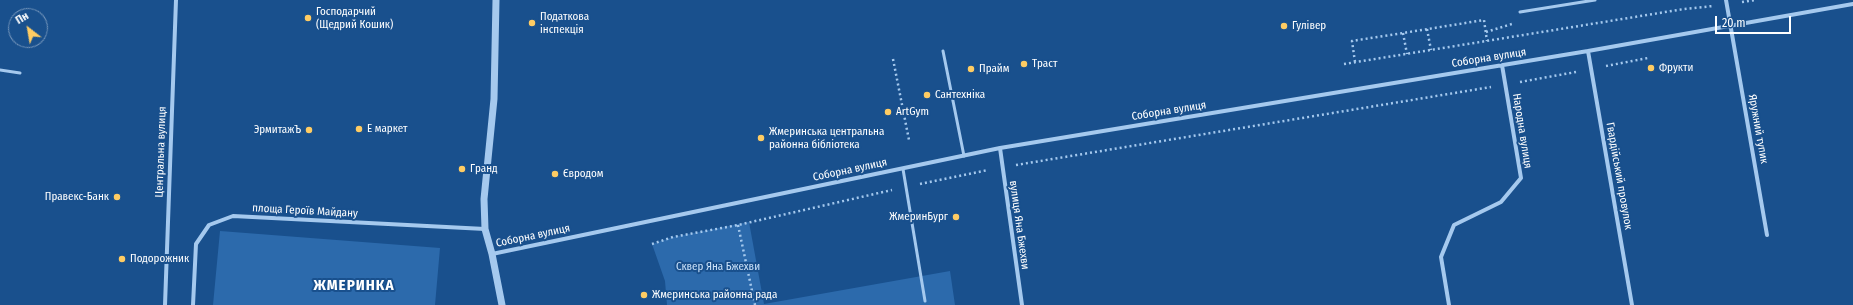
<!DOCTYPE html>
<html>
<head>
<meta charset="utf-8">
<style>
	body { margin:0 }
	#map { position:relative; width:1853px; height:305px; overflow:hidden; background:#19508d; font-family:"Fira Sans Condensed",sans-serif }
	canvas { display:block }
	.north { position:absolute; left:8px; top:8px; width:40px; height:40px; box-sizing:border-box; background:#19508d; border:1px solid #7596bb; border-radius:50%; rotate:329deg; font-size:11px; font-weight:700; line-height:16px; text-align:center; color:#fff }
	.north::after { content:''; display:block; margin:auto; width:14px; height:18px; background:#ffcc63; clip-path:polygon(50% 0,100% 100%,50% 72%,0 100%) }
	.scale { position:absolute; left:1715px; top:16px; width:76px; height:18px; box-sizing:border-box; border:2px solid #fff; border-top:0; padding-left:5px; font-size:12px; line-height:14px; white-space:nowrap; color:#fff; -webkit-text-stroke:3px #19508d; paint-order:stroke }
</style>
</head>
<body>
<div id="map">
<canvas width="1853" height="305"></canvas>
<div class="north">Пн</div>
<div class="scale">20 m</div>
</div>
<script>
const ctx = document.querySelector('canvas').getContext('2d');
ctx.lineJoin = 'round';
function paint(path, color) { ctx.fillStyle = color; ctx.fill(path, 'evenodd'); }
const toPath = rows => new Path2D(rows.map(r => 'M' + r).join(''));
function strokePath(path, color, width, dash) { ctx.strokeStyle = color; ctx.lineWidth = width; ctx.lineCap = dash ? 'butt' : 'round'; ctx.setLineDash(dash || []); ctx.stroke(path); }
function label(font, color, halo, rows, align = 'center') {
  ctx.font = font + ' "Fira Sans Condensed",sans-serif'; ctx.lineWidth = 4; ctx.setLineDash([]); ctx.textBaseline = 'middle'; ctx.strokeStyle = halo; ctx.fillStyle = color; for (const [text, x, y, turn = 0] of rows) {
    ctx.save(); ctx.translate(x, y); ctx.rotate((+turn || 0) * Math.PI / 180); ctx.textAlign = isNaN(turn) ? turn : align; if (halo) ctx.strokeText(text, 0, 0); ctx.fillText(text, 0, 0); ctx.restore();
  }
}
paint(toPath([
	[749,222,764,304,950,271,955,305,667,305,665,281,652,244,673,237],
	[220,231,440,248,435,305,213,305]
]), '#2c6aac');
strokePath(toPath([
	[1742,2,1756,0],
	[1427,29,1431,50],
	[1486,32,1512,24],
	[1403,33,1407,54],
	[893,59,909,140],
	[1355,62,1352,41,1403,33,1484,20,1487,41],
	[1344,64,1684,9,1713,6],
	[1606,66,1648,58],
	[1520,82,1576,72],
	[1016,165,1491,87],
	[920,184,988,170],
	[738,225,755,305],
	[652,244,673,237,738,225,892,190]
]), '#a5c9ee', 2.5, [2, 3]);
strokePath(toPath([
	[1520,12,1595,0],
	[943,51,964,156],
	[0,70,20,73],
	[903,169,925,301]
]), '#a5c9ee', 3);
strokePath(toPath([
	[1726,0,1767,235],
	[1588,51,1632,305],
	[1000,148,1022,305],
	[492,254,1000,148,1588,51,1853,4],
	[165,305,176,0],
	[193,305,196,244,209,225,233,216,485,229],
	[1449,305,1441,257,1454,225,1501,202,1521,178,1502,65]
]), '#a5c9ee', 4);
strokePath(toPath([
	[496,0,494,99,484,199,485,229,492,254,502,305]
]), '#a5c9ee', 7);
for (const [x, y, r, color] of [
	[308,18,4,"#ffcc63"],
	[532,23,4,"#ffcc63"],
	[1284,26,4,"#ffcc63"],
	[1024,64,4,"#ffcc63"],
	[1651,68,4,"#ffcc63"],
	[971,69,4,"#ffcc63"],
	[927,95,4,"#ffcc63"],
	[888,112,4,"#ffcc63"],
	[359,129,4,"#ffcc63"],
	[309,130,4,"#ffcc63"],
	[761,138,4,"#ffcc63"],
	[462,169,4,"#ffcc63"],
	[555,174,4,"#ffcc63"],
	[117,197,4,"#ffcc63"],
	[956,217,4,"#ffcc63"],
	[122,259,4,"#ffcc63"],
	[644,295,4,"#ffcc63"]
]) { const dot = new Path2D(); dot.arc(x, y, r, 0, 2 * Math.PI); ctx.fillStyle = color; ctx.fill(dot); strokePath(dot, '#19508d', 1.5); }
label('11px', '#fff', '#19508d', [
	["Господарчий",316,12],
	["(Щедрий Кошик)",316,25],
	["Податкова",540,17],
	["інспекція",540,30],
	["Гулівер",1292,26],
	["Траст",1032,64],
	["Фрукти",1659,68],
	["Прайм",979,69],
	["Сантехніка",935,95],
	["ArtGym",896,112],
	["E маркет",367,129],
	["ЭрмитажЪ",301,130,"right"],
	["Жмеринська центральна",769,132],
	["районна бібліотека",769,145],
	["Гранд",470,169],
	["Євродом",563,174],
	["Правекс-Банк",109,197,"right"],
	["ЖмеринБург",948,217,"right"],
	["Подорожник",130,259],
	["Жмеринська районна рада",652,295]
], 'left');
label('11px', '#fff', '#19508d', [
	["Соборна вулиця",1489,58,-9],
	["Соборна вулиця",1169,111,-9],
	["Яружний тупик",1758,129,80],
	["Народна вулиця",1522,131,81],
	["Центральна вулиця",161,152,-88],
	["Соборна вулиця",850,170,-12],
	["Гвардійський провулок",1619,176,80],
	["площа Героїв Майдану",305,211,3],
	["вулиця Яна Бжехви",1019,225,82],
	["Соборна вулиця",533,236,-12]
]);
label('11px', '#cbe2fa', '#19508d', [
	["Сквер Яна Бжехви",718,267]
]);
ctx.letterSpacing = '1px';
label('bold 15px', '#fff', '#19508d', [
	["ЖМЕРИНКА",354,286]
]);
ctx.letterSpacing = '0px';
</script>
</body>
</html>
